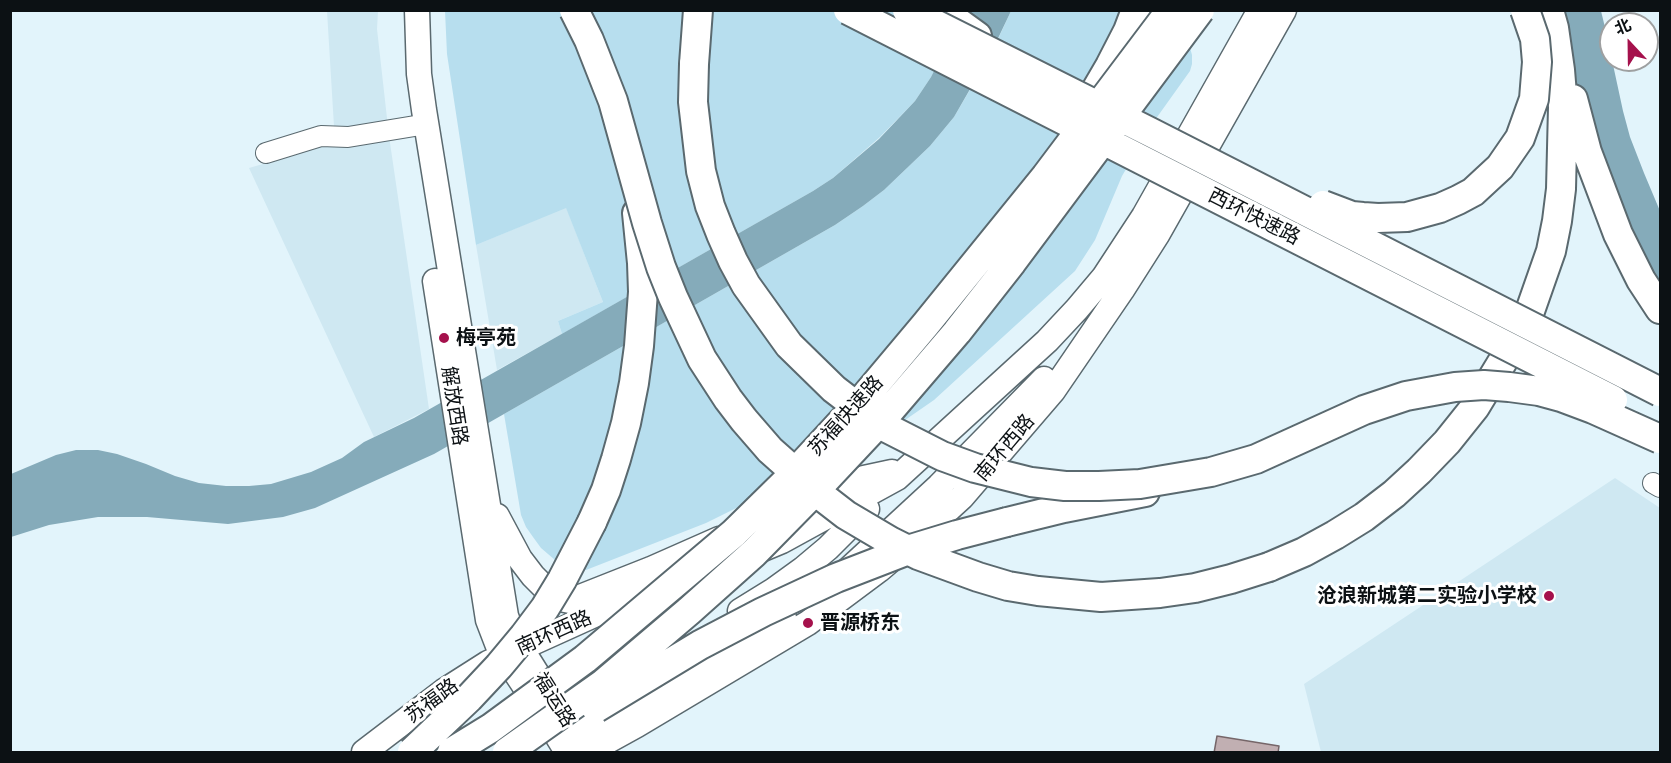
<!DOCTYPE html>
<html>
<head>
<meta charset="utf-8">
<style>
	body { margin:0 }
	#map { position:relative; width:1671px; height:763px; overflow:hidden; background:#e2f4fb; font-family:Cabin,"Noto Sans SC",sans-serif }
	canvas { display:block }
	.frame { position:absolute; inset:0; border:12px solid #0c1114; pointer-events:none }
	.north { position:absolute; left:1599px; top:12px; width:60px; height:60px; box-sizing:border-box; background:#fff; border:2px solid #9ea0a1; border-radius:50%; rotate:338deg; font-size:16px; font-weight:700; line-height:24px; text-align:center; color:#0c1114 }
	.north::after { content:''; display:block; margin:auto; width:21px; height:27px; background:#a5114c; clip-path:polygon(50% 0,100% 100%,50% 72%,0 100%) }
</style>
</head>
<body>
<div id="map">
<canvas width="1671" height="763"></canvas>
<div class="frame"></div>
<div class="north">北</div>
</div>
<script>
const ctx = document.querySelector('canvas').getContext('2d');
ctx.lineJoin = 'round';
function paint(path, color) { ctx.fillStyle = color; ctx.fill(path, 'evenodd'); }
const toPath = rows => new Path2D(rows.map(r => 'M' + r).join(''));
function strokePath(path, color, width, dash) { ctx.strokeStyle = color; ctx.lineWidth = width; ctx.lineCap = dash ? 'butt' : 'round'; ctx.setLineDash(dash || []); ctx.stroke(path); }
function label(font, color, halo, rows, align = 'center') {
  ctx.font = font + ' Cabin,"Noto Sans SC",sans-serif'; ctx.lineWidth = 6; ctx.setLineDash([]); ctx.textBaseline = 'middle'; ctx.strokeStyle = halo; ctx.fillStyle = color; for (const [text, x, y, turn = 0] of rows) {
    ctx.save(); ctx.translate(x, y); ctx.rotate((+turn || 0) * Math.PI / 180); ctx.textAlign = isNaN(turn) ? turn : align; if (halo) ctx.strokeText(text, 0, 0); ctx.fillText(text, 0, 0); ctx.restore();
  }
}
paint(toPath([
	[327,11,378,11,377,29,389,136,429,409,374,437,249,168,335,143],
	[566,207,603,302,558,321,562,334,497,370,476,245],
	[1615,478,1660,508,1660,752,1321,752,1304,684]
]), '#cfe8f2');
paint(toPath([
	[445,11,964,11,931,77,915,101,880,137,833,178,813,191,562,334,558,321,603,302,566,208,476,245,447,54],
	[1011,11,1180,11,1192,55,1192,64,1190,71,1155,120,1122,176,1095,240,1075,271,934,400,882,436,706,523,586,570,565,567,555,560,541,548,533,537,526,527,521,515,504,414,835,225,863,206,884,190,930,146,954,117,992,52]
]), '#b7deee');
paint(toPath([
	[964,11,1011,11,992,51,954,117,930,146,884,190,863,206,835,225,434,454,315,508,283,517,228,524,147,517,98,517,49,525,11,537,11,474,56,455,76,450,98,450,117,454,146,464,175,476,199,483,226,486,249,486,271,484,311,472,342,458,364,442,414,418,813,191,833,178,879,139,915,101,931,77],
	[1557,11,1601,11,1611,52,1611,60,1612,60,1623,111,1630,137,1644,173,1660,211,1660,290,1590,152]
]), '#85abba');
const building = toPath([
	[1217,736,1279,746,1278,753,1214,753,1217,736]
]);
paint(building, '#c1afb2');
strokePath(building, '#766669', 1.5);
const minor = toPath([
	[266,153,321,136,348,137,427,124],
	[1653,483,1660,487]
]);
const major = toPath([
	[417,10,419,74,424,110,506,616,514,637,586,752],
	[435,281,488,620,498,646,551,726,567,752],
	[806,502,864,478,892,472],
	[497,516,520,559,533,576,547,590,560,599,570,601,651,569,719,539],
	[848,570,939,486,1044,379],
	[740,611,774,590,803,569,828,548,867,509],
	[563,741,784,618],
	[364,752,444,691,488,663,636,596,672,587,782,541,897,478,1047,341,1077,309,1104,277,1144,216,1260,10],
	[588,752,637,725,808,623,879,570,925,531,962,497,1053,391,1122,290,1157,235,1284,10]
]);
const highway = toPath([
	[941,10,977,36],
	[694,64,698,10],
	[1573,99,1587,152,1618,234,1641,280,1660,309],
	[1089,102,1110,66,1128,31,1136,10],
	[592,522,606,490,616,459,626,423,634,383,639,346,643,292,642,263,637,213],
	[1007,522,1064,508,1145,492],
	[1269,567,1304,552,1335,535,1364,517,1394,494,1419,471,1447,442,1475,407,1515,341,1530,311,1551,251,1557,221,1561,189,1563,107,1560,70,1554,28,1549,10]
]);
strokePath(minor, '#5a696f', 22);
strokePath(major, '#5a696f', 27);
strokePath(highway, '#5a696f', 32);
strokePath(minor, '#fff', 20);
strokePath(major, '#fff', 24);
strokePath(highway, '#fff', 28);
const highwayBridge = toPath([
	[574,10,589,40,613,101,647,223,661,267,673,297,702,359,728,399,744,420,770,450,824,498,846,515,890,541,918,555,978,577,1008,586,1038,591,1101,597,1160,593,1195,588,1231,579,1269,567],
	[848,10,1613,400],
	[907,10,1150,132,1660,392],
	[694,64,693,102,701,171,710,206,721,234,733,261,746,285,789,345,834,389,881,425,942,456,975,468,1031,482,1065,486,1099,486,1140,484,1211,472,1256,459,1364,410,1406,396,1455,387,1484,385,1509,387,1539,391,1561,397,1593,409,1660,439],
	[1323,205,1352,216,1363,217,1378,218,1407,217,1440,208,1458,200,1473,192,1500,167,1520,138,1534,99,1537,62,1535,39,1525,10],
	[596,708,700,645,763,612,836,578,911,549,957,535,1007,522],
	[412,752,469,698,499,666,524,636,545,608,562,580,592,522],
	[452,752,491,728,585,659,734,533,790,478,863,399,926,324,1046,176,1171,10],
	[507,752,603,684,689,611,754,553,810,496,885,416,957,332,1012,262,1200,10]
]);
strokePath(highwayBridge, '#5a696f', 32, []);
strokePath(highwayBridge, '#fff', 28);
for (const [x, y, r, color] of [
	[444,338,6,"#a5114c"],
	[1549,596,6,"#a5114c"],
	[808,623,6,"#a5114c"]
]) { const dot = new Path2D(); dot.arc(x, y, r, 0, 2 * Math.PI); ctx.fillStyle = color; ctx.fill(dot); strokePath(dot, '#fff', 2); }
label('20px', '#0c1114', '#fff', [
	["西环快速路",1254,217,27],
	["解放西路",454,406,81],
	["苏福快速路",846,416,-48],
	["南环西路",1005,448,-50],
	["南环西路",554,633,-24],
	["福运路",554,700,58],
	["苏福路",432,701,-36]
]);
label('bold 20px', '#0c1114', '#fff', [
	["梅亭苑",456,338],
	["沧浪新城第二实验小学校",1537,596,"right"],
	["晋源桥东",820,623]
], 'left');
</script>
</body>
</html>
